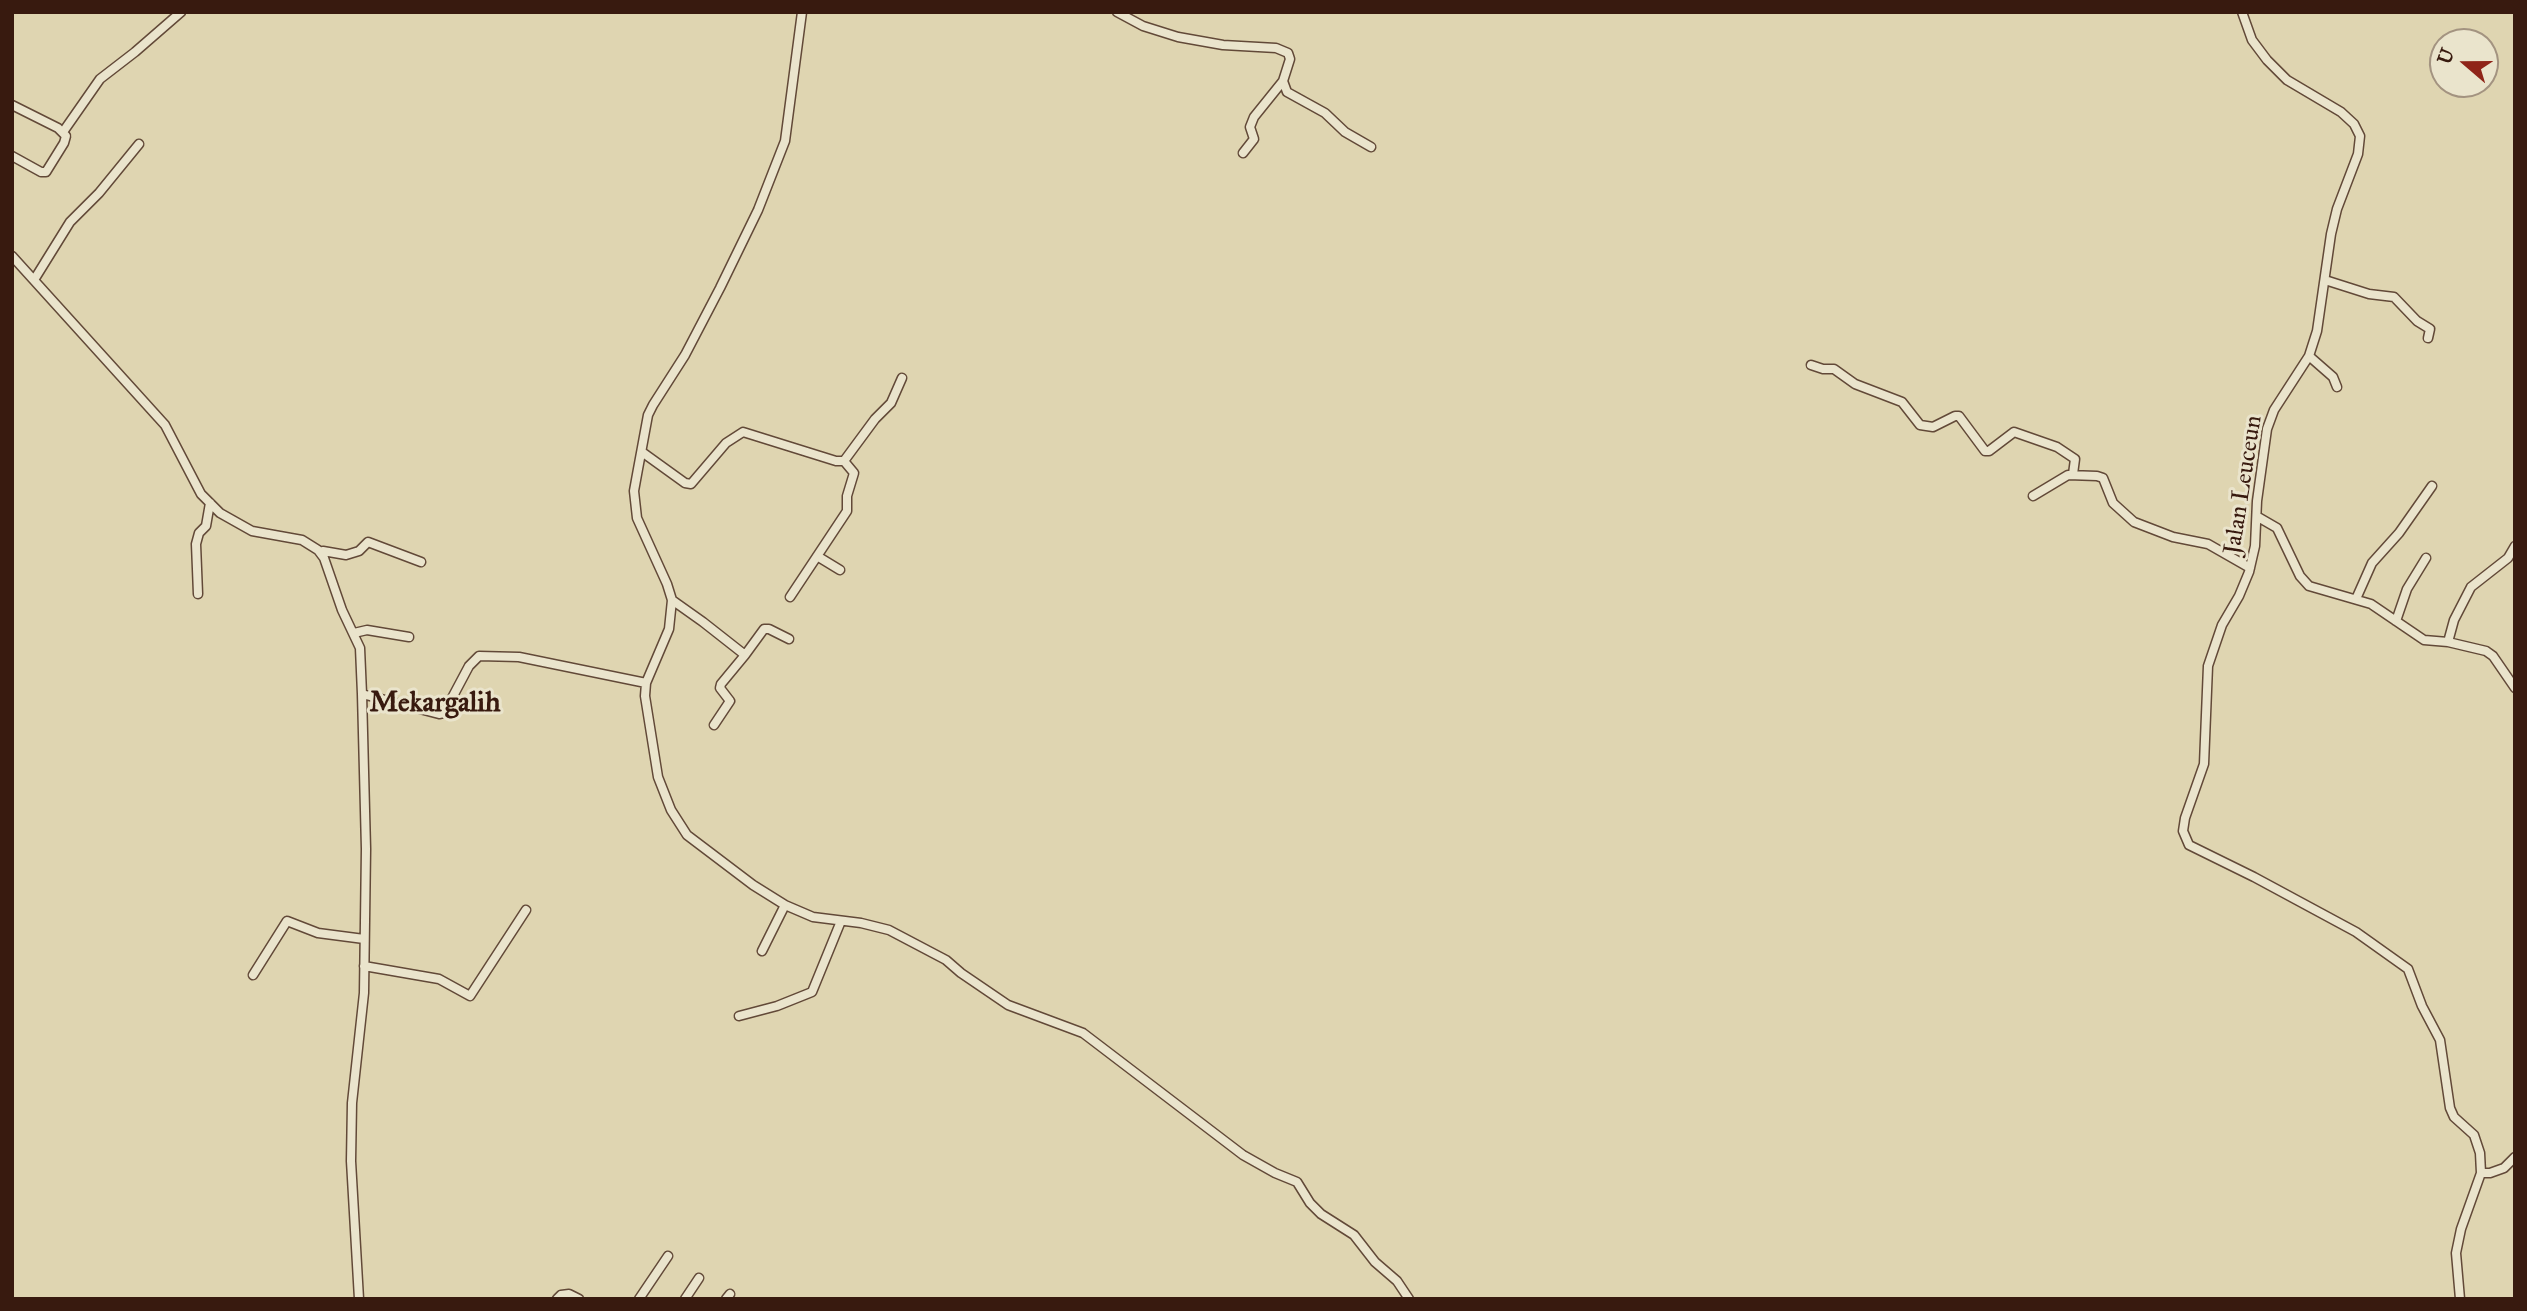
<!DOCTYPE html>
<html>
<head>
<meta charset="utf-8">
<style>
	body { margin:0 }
	#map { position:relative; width:2527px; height:1311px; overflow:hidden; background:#dfd5b1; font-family:"IM FELL Great Primer",serif }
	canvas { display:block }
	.frame { position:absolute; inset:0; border:14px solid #381a0f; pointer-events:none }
	.north { position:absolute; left:2429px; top:28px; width:70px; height:70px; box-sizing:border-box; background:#eae4cc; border:2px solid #a39380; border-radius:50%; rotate:290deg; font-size:19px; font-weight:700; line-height:28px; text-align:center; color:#381a0f }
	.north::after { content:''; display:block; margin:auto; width:24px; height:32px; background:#8f2418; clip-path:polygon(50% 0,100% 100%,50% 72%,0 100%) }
</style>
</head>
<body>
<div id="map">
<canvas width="2527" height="1311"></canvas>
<div class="frame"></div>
<div class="north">U</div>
</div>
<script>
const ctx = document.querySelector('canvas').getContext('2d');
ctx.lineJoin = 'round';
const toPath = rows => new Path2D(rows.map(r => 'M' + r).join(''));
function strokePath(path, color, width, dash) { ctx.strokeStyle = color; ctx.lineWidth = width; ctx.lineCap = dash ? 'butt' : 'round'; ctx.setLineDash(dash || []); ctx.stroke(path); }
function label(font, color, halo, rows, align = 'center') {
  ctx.font = font + ' "IM FELL Great Primer",serif'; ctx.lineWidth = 6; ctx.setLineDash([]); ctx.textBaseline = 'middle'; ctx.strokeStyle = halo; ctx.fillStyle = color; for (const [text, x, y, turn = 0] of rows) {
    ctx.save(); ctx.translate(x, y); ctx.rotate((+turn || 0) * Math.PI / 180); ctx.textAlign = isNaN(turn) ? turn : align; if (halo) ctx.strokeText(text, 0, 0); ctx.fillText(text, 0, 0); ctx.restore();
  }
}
const minor = toPath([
	[802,12,785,141,758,210,720,288,685,355,653,405,648,415,638,469,634,491,637,518,667,584,672,600,669,629,646,683,645,696,658,777,671,810,687,835,753,885,785,905,813,917,861,923,889,930,946,960,961,973,1008,1005,1083,1033,1243,1155,1275,1173,1297,1182,1310,1203,1321,1214,1354,1235,1375,1262,1397,1281,1409,1299],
	[1117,12,1143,26,1178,37,1223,45,1276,48,1288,53,1290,59,1283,81,1287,92,1325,113,1345,132,1371,147],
	[2242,12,2252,40,2267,60,2287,80,2341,112,2354,124,2360,136,2358,154,2337,209,2331,234,2317,331,2309,356,2274,410,2267,429,2257,501,2255,546,2249,572,2239,596,2222,625,2208,666,2204,764,2185,818,2183,831,2189,845,2254,877,2356,932,2408,969,2422,1006,2440,1040,2450,1108,2454,1117,2474,1135,2480,1153,2481,1173,2490,1173,2504,1168,2515,1157],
	[12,105,58,128,66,136,64,143,46,172,41,172,12,156],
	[63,132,100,79,135,52,181,12],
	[1243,153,1254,139,1250,127,1254,117,1283,81],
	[12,256,165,425,201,494,220,513,252,531,302,540,318,550,324,558,342,610,360,648,362,694,439,714,444,713,469,666,479,656,519,657,646,683],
	[34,280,70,222,99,193,139,144],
	[2325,280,2369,294,2394,297,2417,321,2430,329,2428,338],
	[2309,356,2333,377,2337,387],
	[1811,365,1823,369,1834,369,1855,384,1902,402,1920,425,1933,427,1955,416,1959,416,1985,451,1989,451,2014,432,2057,447,2075,459,2073,474],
	[642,452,685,483,691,484,726,443,743,432,836,461,844,461,875,419,891,403,902,378],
	[2033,496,2068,475,2097,476,2103,478,2113,503,2134,522,2173,537,2208,544,2250,568],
	[2258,517,2277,528,2300,576,2309,586,2371,604,2424,640,2448,642,2486,651,2493,656,2515,688],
	[323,551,346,555,359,551,368,542,421,562],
	[817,556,840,570],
	[198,594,196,544,199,533,206,526,210,503],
	[790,597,847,511,847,496,854,473,844,461],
	[2356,599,2372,563,2399,533,2432,486],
	[672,600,703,622,745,655,721,684,720,688,730,701,714,725],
	[2396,621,2407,589,2426,558],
	[354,633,367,630,409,637],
	[2448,642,2454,620,2471,587,2508,558,2515,546],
	[745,655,764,629,769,629,789,639],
	[762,951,785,905],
	[364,966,439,979,470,996,526,910],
	[253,975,287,921,318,933,364,939],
	[739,1016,777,1006,812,992,841,921],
	[359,1299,351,1161,352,1103,364,993,366,849,362,694],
	[557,1299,561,1295,569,1294,579,1299],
	[639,1299,668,1256],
	[685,1299,699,1278],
	[726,1299,730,1294],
	[2460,1299,2456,1253,2461,1229,2481,1173]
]);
strokePath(minor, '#624938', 11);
strokePath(minor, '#eae4cc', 8);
label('24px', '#381a0f', '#eae4cc', [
	["Jalan Leuceun",2244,485,-81]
]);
label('bold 28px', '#381a0f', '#eae4cc', [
	["Mekargalih",435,704]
]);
</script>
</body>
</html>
